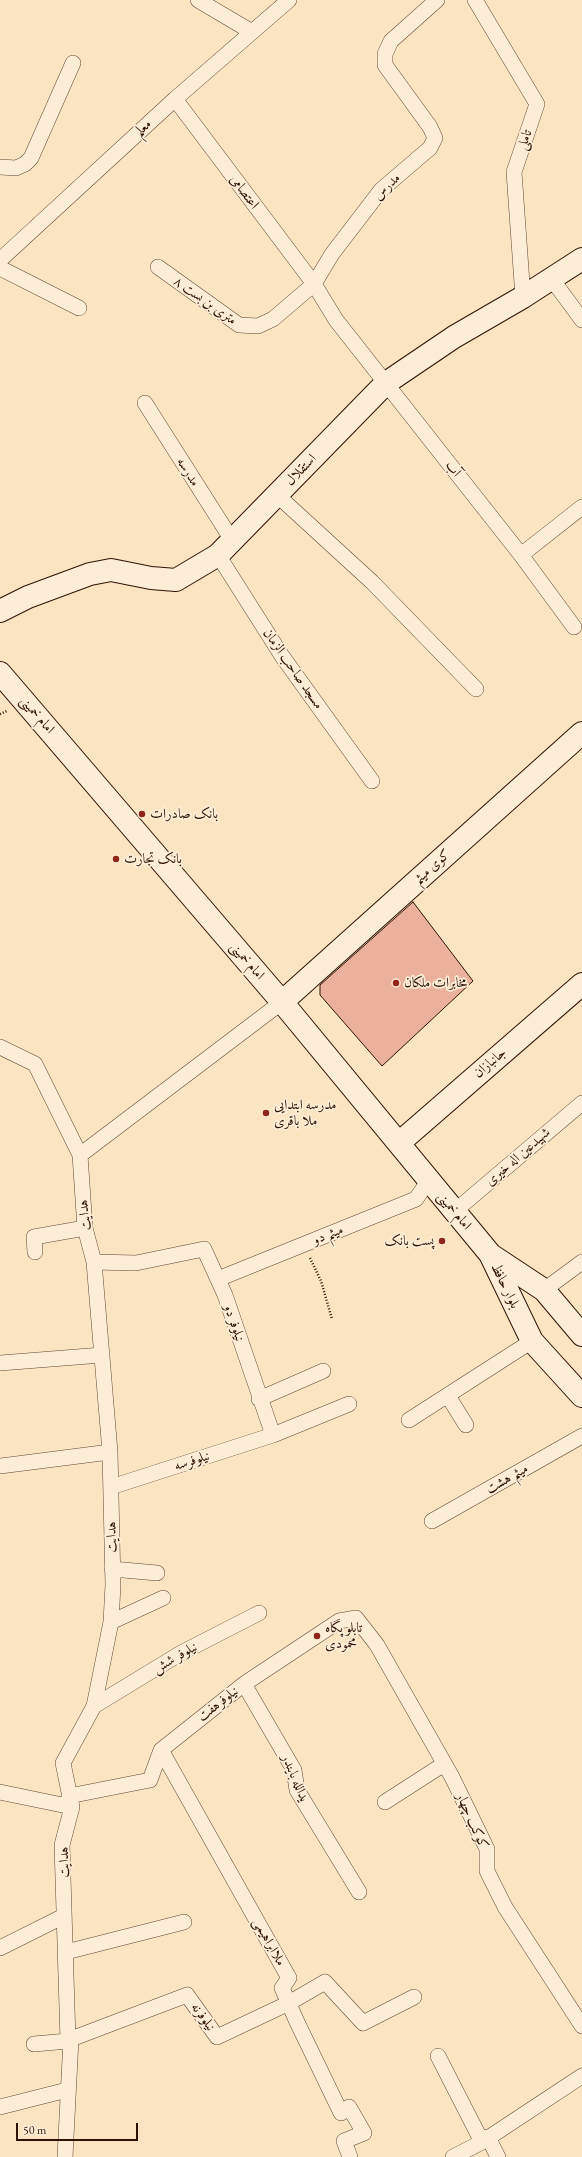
<!DOCTYPE html>
<html>
<head>
<meta charset="utf-8">
<style>
	body { margin:0 }
	#map { position:relative; width:582px; height:2157px; overflow:hidden; background:#fae4c1; font-family:"EB Garamond",serif }
	canvas { display:block }
	.scale { position:absolute; left:16px; top:2123px; width:122px; height:18px; box-sizing:border-box; border:2px solid #2f1205; border-top:0; padding-left:5px; font-size:12px; line-height:14px; white-space:nowrap; color:#2f1205; -webkit-text-stroke:3px #fcedd7; paint-order:stroke }
</style>
</head>
<body>
<div id="map">
<canvas width="582" height="2157"></canvas>
<div class="scale">50 m</div>
</div>
<script>
const ctx = document.querySelector('canvas').getContext('2d');
ctx.lineJoin = 'round';
function paint(path, color) { ctx.fillStyle = color; ctx.fill(path, 'evenodd'); }
const toPath = rows => new Path2D(rows.map(r => 'M' + r).join(''));
function strokePath(path, color, width, dash) { ctx.strokeStyle = color; ctx.lineWidth = width; ctx.lineCap = dash ? 'butt' : 'round'; ctx.setLineDash(dash || []); ctx.stroke(path); }
function label(font, color, halo, rows, align = 'center') {
  ctx.font = font + ' "EB Garamond",Amiri,serif'; ctx.lineWidth = 3.5; ctx.setLineDash([]); ctx.textBaseline = 'middle'; ctx.strokeStyle = halo; ctx.fillStyle = color; for (const [text, x, y, turn = 0] of rows) {
    ctx.save(); ctx.translate(x, y); ctx.rotate((+turn || 0) * Math.PI / 180); ctx.textAlign = isNaN(turn) ? turn : align; if (halo) ctx.strokeText(text, 0, 0); ctx.fillText(text, 0, 0); ctx.restore();
  }
}
const building = toPath([
	[413,902,473,981,382,1066,320,995,320,985,413,902]
]);
paint(building, '#ebb19c');
strokePath(building, '#2f1205', 1);
const street = toPath([
	[198,0,252,32],
	[437,0,391,41,385,54,385,65,430,127,435,138,430,148,381,190,332,254,314,284,336,320,521,555,582,507],
	[475,0,537,104,514,172,523,297],
	[0,167,16,168,25,164,31,158,73,63],
	[0,260,175,99,289,0],
	[158,267,239,325,258,326,273,319,314,284,175,99],
	[0,268,79,308],
	[551,278,582,320],
	[145,403,232,540],
	[277,495,372,582,476,689],
	[218,555,282,656,372,781],
	[521,555,574,627],
	[0,1047,35,1064,80,1155],
	[455,1211,582,1103],
	[35,1252,34,1237,85,1228],
	[94,1262,136,1263,204,1249,225,1295,273,1435],
	[218,1279,416,1199,429,1180],
	[544,1290,582,1262],
	[0,1363,102,1355],
	[448,1396,466,1425],
	[259,1399,323,1371],
	[409,1420,532,1341],
	[0,1466,110,1452],
	[111,1487,273,1435,349,1404],
	[432,1521,582,1436],
	[112,1569,157,1573],
	[111,1622,163,1598],
	[244,1684,294,1770,297,1790,359,1892],
	[94,1706,181,1653,259,1613],
	[161,1750,289,1978,282,1988,297,2022,341,2113,349,2107,364,2133,344,2141,350,2157],
	[0,1792,72,1807],
	[69,1796,150,1780,161,1750,244,1684,339,1621,356,1618,377,1645,452,1777,487,1849,487,1871,505,1907,582,2026],
	[385,1802,444,1764],
	[0,1948,64,1916],
	[66,1952,184,1922],
	[71,2039,187,1995,217,2037,289,2003,325,1982,363,2023,414,1997],
	[34,2044,68,2041],
	[438,2056,482,2142],
	[0,2107,67,2090],
	[488,2137,498,2157],
	[65,2157,71,2039,68,2041,62,1845,72,1807,63,1763,94,1706,111,1622,113,1585,110,1452,94,1262,85,1228,80,1155,282,1002],
	[453,2157,482,2142,582,2076]
]);
const secondary = toPath([
	[0,611,28,597,90,574,111,570,151,578,176,580,218,555,386,383,454,337,523,297,582,259],
	[0,673,282,1002,490,1254,532,1341,582,1396],
	[282,1002,582,733],
	[399,1143,582,984],
	[491,1255,544,1290,582,1335]
]);
strokePath(street, '#624634', 16);
strokePath(secondary, '#2f1205', 24);
strokePath(toPath([
	[0,714,7,711],
	[310,1258,321,1281,332,1319]
]), '#2f1205', 2.5, [1, 2]);
strokePath(street, '#fcedd7', 15);
strokePath(secondary, '#fcedd7', 22);
for (const [x, y, r, color] of [
	[142,814,4,"#8f2418"],
	[116,859,4,"#8f2418"],
	[396,983,4,"#8f2418"],
	[266,1113,4,"#8f2418"],
	[442,1241,4,"#8f2418"],
	[317,1636,4,"#8f2418"]
]) { const dot = new Path2D(); dot.arc(x, y, r, 0, 2 * Math.PI); ctx.fillStyle = color; ctx.fill(dot); strokePath(dot, '#fcedd7', 1.5); }
label('14px', '#2f1205', '#fcedd7', [
	["معلم",143,128,-43],
	["تاملی",525,140,-71],
	["مدرس",387,187,-45],
	["اعتصامی",244,192,53],
	["۸ متری بن بست",205,301,35],
	["آب",453,469,52],
	["استقلال",301,470,-46],
	["مدرسه",188,472,58],
	["مسجد صاحب الزمان",293,669,55],
	["امام خمینی",37,715,49],
	["کوی میثم",432,867,-42],
	["امام خمینی",247,961,49],
	["جانبازان",490,1063,-41],
	["شهیدعین اله خیری",518,1157,-41],
	["امام خمینی",454,1211,50],
	["هدایت",85,1215,-96],
	["میثم دو",328,1235,-22],
	["بلوار حافظ",505,1286,64],
	["نیلوفر دو",234,1323,71],
	["نیلوفرسه",192,1461,-18],
	["میثم هشت",507,1479,-30],
	["هدایت",112,1537,-91],
	["نیلوفر شش",175,1658,-30],
	["نیلوفرهفت",218,1704,-38],
	["یدالله بایندر",295,1778,67],
	["کوکب چهار",472,1821,66],
	["هدایت",64,1862,-90],
	["ملاابراهیمی",269,1942,61],
	["نیلوفرنه",203,2017,54]
]);
label('14px', '#2f1205', '#fcedd7', [
	["بانک صادرات",150,814],
	["بانک تجارت",124,859],
	["مخابرات ملکان",404,983],
	["مدرسه ابتدایی",274,1105],
	["ملا باقری",274,1121],
	["پست بانک",434,1241,"right"],
	["تابلو پگاه",325,1628],
	["محمودی",325,1644]
], 'left');
</script>
</body>
</html>
